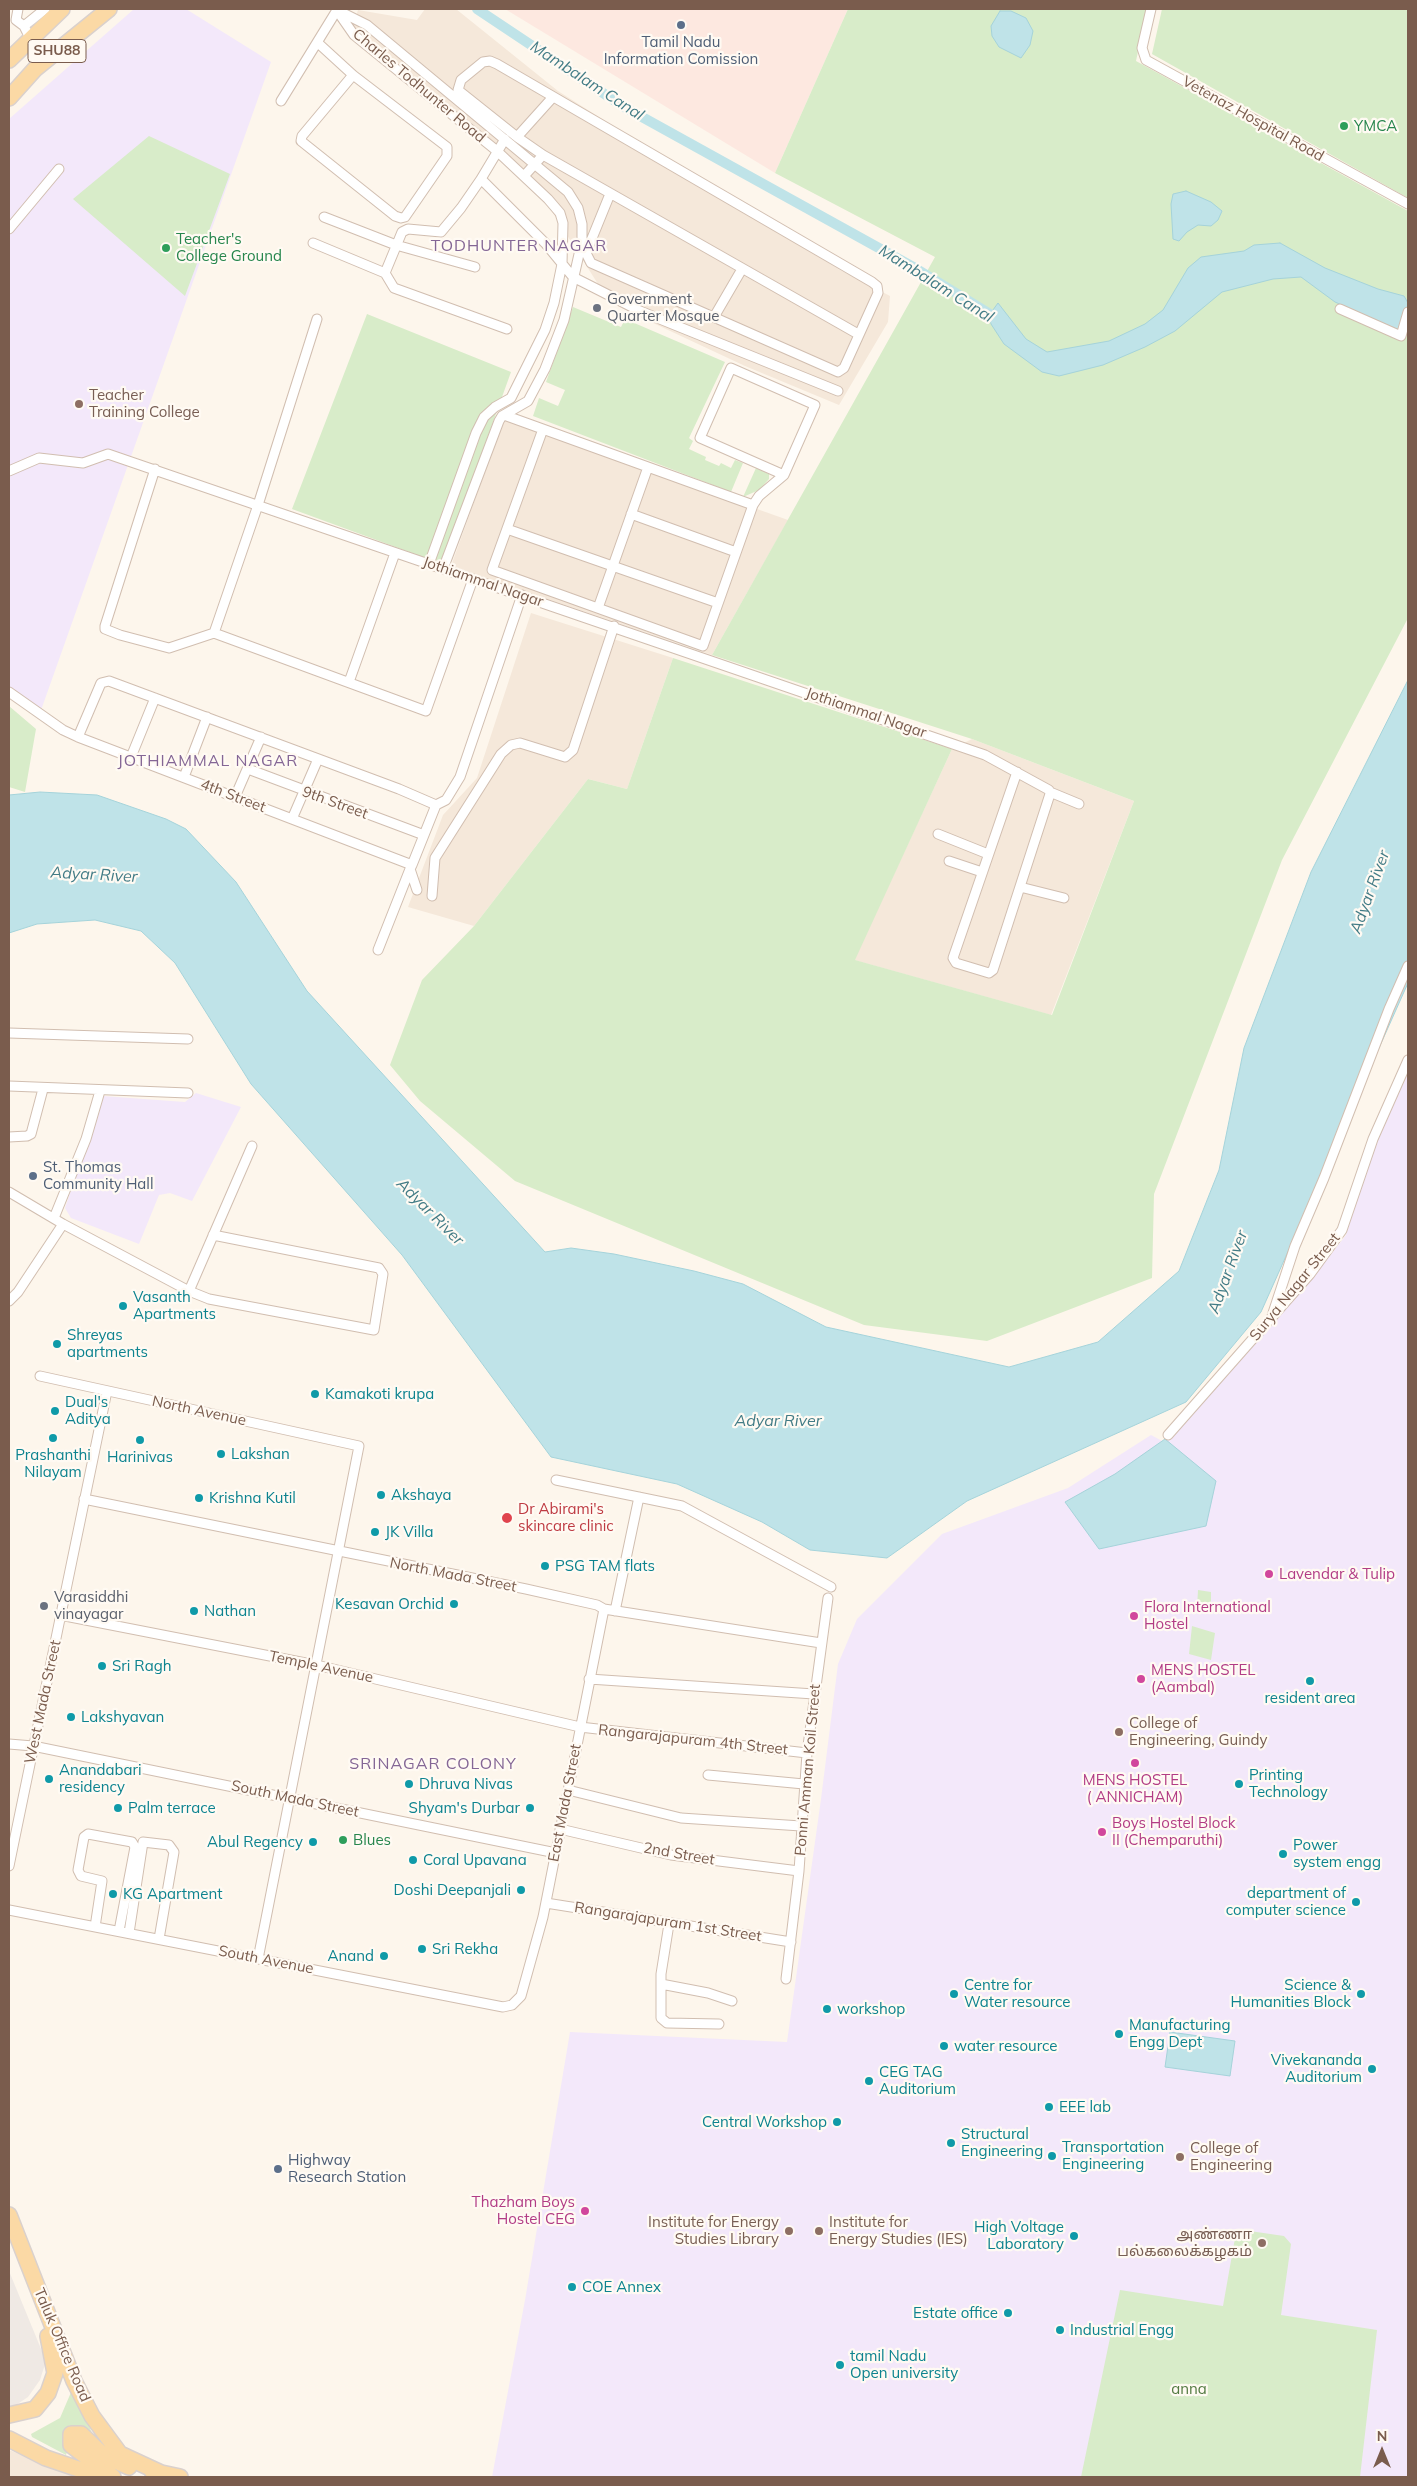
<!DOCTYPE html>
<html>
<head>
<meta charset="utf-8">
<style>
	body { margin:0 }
	#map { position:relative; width:1417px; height:2486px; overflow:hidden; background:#fdf6ec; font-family:Mulish,sans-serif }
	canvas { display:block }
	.frame { position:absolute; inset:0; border:10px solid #7a5c4d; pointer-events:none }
	.north { position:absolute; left:1357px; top:2426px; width:50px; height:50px; -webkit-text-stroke:4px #fffaf3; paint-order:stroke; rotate:0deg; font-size:14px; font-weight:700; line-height:20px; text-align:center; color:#7a5c4d }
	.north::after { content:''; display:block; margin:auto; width:18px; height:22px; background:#7a5c4d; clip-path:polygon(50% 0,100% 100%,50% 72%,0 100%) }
</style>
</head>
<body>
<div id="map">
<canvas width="1417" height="2486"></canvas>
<div class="frame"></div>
<div class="north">N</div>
</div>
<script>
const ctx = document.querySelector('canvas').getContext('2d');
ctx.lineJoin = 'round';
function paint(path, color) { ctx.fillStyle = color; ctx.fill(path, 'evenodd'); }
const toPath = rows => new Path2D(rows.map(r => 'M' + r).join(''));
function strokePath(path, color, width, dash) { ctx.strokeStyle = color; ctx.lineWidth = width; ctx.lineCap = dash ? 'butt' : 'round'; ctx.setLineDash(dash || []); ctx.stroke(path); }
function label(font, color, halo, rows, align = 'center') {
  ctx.font = font + ' Mulish,"Noto Sans Tamil",sans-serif'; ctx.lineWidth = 4.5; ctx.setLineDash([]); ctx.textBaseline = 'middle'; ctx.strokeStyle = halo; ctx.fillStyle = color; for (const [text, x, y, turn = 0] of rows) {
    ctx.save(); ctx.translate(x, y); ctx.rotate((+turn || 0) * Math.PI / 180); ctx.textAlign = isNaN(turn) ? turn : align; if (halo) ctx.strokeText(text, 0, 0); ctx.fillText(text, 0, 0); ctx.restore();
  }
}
paint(toPath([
	[425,9,456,9,558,91,840,270,890,296,888,322,839,405,745,366,636,315,598,284,537,188,350,35,358,10,417,20],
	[504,419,788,520,712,655,451,566],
	[531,613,673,658,627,789,588,779,474,926,408,907,443,815,477,778],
	[972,739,1134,801,1051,1015,854,960,952,749],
	[9,2450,78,2477,9,2477]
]), '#f5e8da');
paint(toPath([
	[505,9,848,9,775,173]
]), '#fde8e0');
paint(toPath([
	[9,2271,46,2361,40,2380,28,2397,13,2407,9,2408]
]), '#efe9e4');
paint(toPath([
	[134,9,186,9,271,62,40,713,9,690,9,119],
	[1408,1074,1408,2477,492,2477,525,2300,570,2032,787,2042,821,1799,838,1664,857,1619,942,1534,1068,1488,1151,1435,1164,1442,1314,1276,1346,1235,1377,1133],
	[196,1093,241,1107,192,1201,170,1193,159,1195,139,1244,71,1218,65,1208,103,1096,185,1102]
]), '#f3e8fa');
paint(toPath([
	[848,9,1147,9,1136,61,1408,211,1408,618,1282,860,1154,1194,1152,1278,987,1341,864,1325,515,1181,420,1101,390,1065,422,980,474,926,588,779,627,789,673,658,952,749,855,960,1052,1015,1134,801,972,739,712,655,935,257,775,173],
	[1162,9,1408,9,1408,198,1152,54],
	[149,136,230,174,185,296,73,199],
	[573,307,621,327,625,319,725,362,689,438,693,441,689,449,706,457,705,460,719,466,721,463,731,468,735,460,743,463,731,492,533,416,539,398,558,406,565,390,546,382],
	[367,314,511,372,442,564,292,509],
	[756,468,769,474,769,479,759,490,743,497],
	[9,706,36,729,25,792,9,787],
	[1198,1590,1211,1592,1211,1611,1197,1608],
	[1192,1626,1215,1633,1211,1660,1189,1654],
	[1243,2230,1284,2236,1291,2244,1281,2315,1377,2330,1360,2477,1081,2477,1120,2290,1223,2306,1235,2238],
	[72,2390,76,2392,93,2436,91,2437,87,2429,79,2425,68,2426,62,2435,62,2443,67,2452,66,2455,32,2437,31,2434,60,2418]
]), '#d8ecc9');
const water = toPath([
	[1000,11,1011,11,1026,18,1033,31,1030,45,1021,58,999,47,992,36,991,26,1000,11],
	[1186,191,1211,202,1222,211,1218,220,1211,226,1198,225,1187,232,1179,241,1173,239,1171,204,1173,194,1186,191],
	[1280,243,1325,268,1378,289,1404,296,1408,303,1408,334,1335,302,1301,277,1273,279,1222,292,1175,331,1145,347,1103,365,1059,376,1042,372,1004,344,991,324,990,314,998,303,1026,339,1047,352,1109,341,1145,324,1163,310,1188,268,1201,257,1244,251,1254,245,1280,243],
	[1408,680,1408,983,1261,1312,1186,1402,967,1501,887,1558,810,1550,762,1522,677,1484,551,1457,402,1255,251,1084,175,963,141,931,95,920,37,924,9,933,9,795,40,792,97,795,166,819,186,829,236,882,307,991,545,1252,571,1248,614,1254,694,1271,743,1284,826,1327,1009,1367,1098,1342,1179,1271,1219,1170,1244,1048,1311,872,1408,680],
	[1165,1439,1216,1481,1206,1526,1099,1549,1065,1502,1115,1474,1165,1439],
	[1170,2032,1235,2041,1230,2076,1165,2067,1170,2032]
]);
paint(water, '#bfe3e8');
strokePath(water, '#a5d3da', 1);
strokePath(toPath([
	[477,9,624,107,915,268,990,314,999,324]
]), '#bfe3e8', 10);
const street = toPath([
	[18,9,16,20,24,26,30,38],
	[1151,9,1142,48,1146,60,1408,204],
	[337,10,367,25,568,192,578,208,582,224,582,241,564,320,545,369,528,401,502,416,499,421,443,569],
	[338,12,354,35,497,151,548,199,560,213,563,223,562,264,554,303,545,330,511,398,495,407,484,417,476,433,429,564],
	[24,26,45,9],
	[318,43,353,75,447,147,447,156,405,217,401,218,395,216,301,141,302,136,353,75],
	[281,101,337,10],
	[517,137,553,97],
	[505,139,481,179,545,243,573,277,640,311,838,391],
	[543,155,517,137,458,90,461,80,483,62,490,61,497,64,872,282,877,286,878,293,844,368,838,372,591,263,586,253,610,194],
	[524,176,543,155,858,334],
	[481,179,461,208,441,232,408,229,402,232,385,273,394,288,507,329],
	[324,217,396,245,475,267],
	[9,229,59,169],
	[313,243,385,273],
	[1340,309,1401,336,1408,312],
	[714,317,742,269],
	[504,415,753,505],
	[543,429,492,570,703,646,753,505,759,496,784,475,815,405,731,368,700,438,784,475],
	[155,469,105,626,105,629,120,635,169,648,214,633,426,711,473,579],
	[9,471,39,458,83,463,108,454,985,755,1049,790,1050,794,993,970,989,973,956,963,953,958,1017,772],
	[631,514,736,552],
	[507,529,718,603],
	[598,608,648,467],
	[214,633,258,505,317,319],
	[349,682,395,553],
	[9,692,63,730,78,737,412,865,410,869,417,890],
	[78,737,101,683,109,681,399,789,436,805,412,865],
	[131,757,155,698],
	[248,769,424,835],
	[184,777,207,717],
	[1050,792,1079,804],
	[235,797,261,737],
	[436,805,446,800,460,777,522,595],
	[292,819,318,759],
	[938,834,988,854],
	[949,861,982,872],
	[1020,887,1064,898],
	[432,896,435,858,501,754,511,745,520,743,565,757,573,750,614,626],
	[378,950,410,869],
	[9,1033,188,1039],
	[9,1086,188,1093],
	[9,1137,27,1136,31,1134,43,1089],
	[9,1192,63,1224,189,1291,209,1299,374,1330,383,1274,379,1268,213,1235],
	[54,1218,86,1139,100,1091],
	[189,1291,252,1146],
	[9,1301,18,1292,63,1224],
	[1273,1313,1295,1246,1324,1178,1389,1009,1408,966],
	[40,1376,359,1446,258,1959],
	[1168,1435,1310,1274,1342,1230,1373,1139,1408,1060],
	[556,1480,682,1506,831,1587],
	[84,1499,526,1589,597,1605,604,1609,821,1643],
	[615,1611,639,1497],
	[60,1615,316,1665,580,1727,807,1753],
	[589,1679,814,1694],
	[9,1744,33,1746,556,1853],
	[708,1775,804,1784],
	[568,1790,681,1818,801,1826],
	[560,1829,671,1855,799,1871],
	[9,1866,107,1391],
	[546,1903,791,1942],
	[9,1910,503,2007,512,2005,521,1996,543,1917,604,1609],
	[669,1924,661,1974,661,2018,667,2023,719,2024],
	[95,1927,102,1881,81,1876,78,1870,84,1837,88,1834,132,1842,135,1847,119,1931],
	[129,1933,143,1842,169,1845,174,1852,159,1939],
	[786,1979,799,1871,807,1753,828,1598],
	[661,1984,708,1993,732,2001]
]);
const primary = toPath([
	[9,60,62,9],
	[9,98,35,69,109,9],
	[9,2215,74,2381,92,2416,120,2454,161,2473],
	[9,2415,35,2409,48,2393,55,2373,48,2336],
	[9,2439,46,2458,102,2477],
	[152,2471,180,2477],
	[113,2477,71,2445,71,2434,81,2434,104,2456,129,2467]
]);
strokePath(street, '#d1beb0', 11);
strokePath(primary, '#dad1cd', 18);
strokePath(street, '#fff', 9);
strokePath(primary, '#fbd9a5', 15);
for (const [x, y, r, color] of [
	[681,25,5,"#5c6f8a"],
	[1344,126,5,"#2e9e5b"],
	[166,248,5,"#2e9e5b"],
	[597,308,5,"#6b7280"],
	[79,404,5,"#8d6e63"],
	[33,1176,5,"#5c6f8a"],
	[123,1306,5,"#0f9aa8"],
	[57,1344,5,"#0f9aa8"],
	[315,1394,5,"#0f9aa8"],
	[55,1411,5,"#0f9aa8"],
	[53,1438,5,"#0f9aa8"],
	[140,1440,5,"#0f9aa8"],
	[221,1454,5,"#0f9aa8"],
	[381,1495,5,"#0f9aa8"],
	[199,1498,5,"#0f9aa8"],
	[507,1518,6,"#e0444e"],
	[375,1532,5,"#0f9aa8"],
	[545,1566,5,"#0f9aa8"],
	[1269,1574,5,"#d1479c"],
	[454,1604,5,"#0f9aa8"],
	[44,1606,5,"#6b7280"],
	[194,1611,5,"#0f9aa8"],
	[1134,1616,5,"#d1479c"],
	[102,1666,5,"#0f9aa8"],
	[1141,1679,5,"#d1479c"],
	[1310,1681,5,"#0f9aa8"],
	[71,1717,5,"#0f9aa8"],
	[1119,1732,5,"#8d6e63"],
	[1135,1763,5,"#d1479c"],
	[49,1779,5,"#0f9aa8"],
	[409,1784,5,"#0f9aa8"],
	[1239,1784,5,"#0f9aa8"],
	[118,1808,5,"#0f9aa8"],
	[530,1808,5,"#0f9aa8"],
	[1102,1832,5,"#d1479c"],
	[343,1840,5,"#2e9e5b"],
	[313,1842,5,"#0f9aa8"],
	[1283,1854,5,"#0f9aa8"],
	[413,1860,5,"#0f9aa8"],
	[521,1890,5,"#0f9aa8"],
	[113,1894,5,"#0f9aa8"],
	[1356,1902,5,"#0f9aa8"],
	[422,1949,5,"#0f9aa8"],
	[384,1956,5,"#0f9aa8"],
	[954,1994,5,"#0f9aa8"],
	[1361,1994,5,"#0f9aa8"],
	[827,2009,5,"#0f9aa8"],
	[1119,2034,5,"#0f9aa8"],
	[944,2046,5,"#0f9aa8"],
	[1372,2069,5,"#0f9aa8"],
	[869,2081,5,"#0f9aa8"],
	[1049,2107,5,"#0f9aa8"],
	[837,2122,5,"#0f9aa8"],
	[951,2143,5,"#0f9aa8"],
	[1052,2156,5,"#0f9aa8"],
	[1180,2157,5,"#8d6e63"],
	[278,2169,5,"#5c6f8a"],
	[585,2211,5,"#d1479c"],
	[789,2231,5,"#8d6e63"],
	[819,2231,5,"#8d6e63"],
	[1074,2236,5,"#0f9aa8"],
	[1262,2243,5,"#8d6e63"],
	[572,2287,5,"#0f9aa8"],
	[1008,2313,5,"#0f9aa8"],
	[1060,2330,5,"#0f9aa8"],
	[840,2365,5,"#0f9aa8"]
]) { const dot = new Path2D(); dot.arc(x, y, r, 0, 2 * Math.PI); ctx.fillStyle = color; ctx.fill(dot); strokePath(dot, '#fffaf3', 2); }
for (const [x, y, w] of [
	[57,51,58]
]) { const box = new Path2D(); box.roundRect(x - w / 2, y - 11.5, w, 23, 4); ctx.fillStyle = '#fffaf3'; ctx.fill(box); strokePath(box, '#7a5c4d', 1); }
label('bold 14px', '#7a5c4d', null, [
	["SHU88",57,51]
]);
label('15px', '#4e5e75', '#fffaf3', [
	["Tamil Nadu",681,42,"center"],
	["Information Comission",681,59,"center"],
	["St. Thomas",43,1167],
	["Community Hall",43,1184],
	["Highway",288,2160],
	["Research Station",288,2177]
], 'left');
label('15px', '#7a5c4d', '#fffaf3', [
	["Charles Todhunter Road",419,86,40],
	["Vetenaz Hospital Road",1253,119,29],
	["Jothiammal Nagar",483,582,19],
	["Jothiammal Nagar",866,713,19],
	["4th Street",233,796,21],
	["9th Street",335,803,20],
	["Surya Nagar Street",1295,1287,-51],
	["North Avenue",199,1411,12],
	["North Mada Street",453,1575,11],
	["Temple Avenue",321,1667,12],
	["West Mada Street",43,1702,-78],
	["Rangarajapuram 4th Street",693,1740,6],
	["Ponni Amman Koil Street",808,1770,-85],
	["South Mada Street",295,1799,12],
	["East Mada Street",565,1803,-79],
	["2nd Street",679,1854,10],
	["Rangarajapuram 1st Street",668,1922,9],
	["South Avenue",266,1960,11],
	["Taluk Office Road",62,2345,67]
]);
label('15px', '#27864d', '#fffaf3', [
	["YMCA",1354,126],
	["Teacher's",176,239],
	["College Ground",176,256],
	["Blues",353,1840]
], 'left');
label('15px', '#5b616d', '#fffaf3', [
	["Government",607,299],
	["Quarter Mosque",607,316],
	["Varasiddhi",54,1597],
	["vinayagar",54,1614]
], 'left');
label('15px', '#785e54', '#fffaf3', [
	["Teacher",89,395],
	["Training College",89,412],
	["College of",1129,1723],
	["Engineering, Guindy",1129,1740],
	["College of",1190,2148],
	["Engineering",1190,2165],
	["Institute for Energy",779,2222,"right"],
	["Studies Library",779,2239,"right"],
	["Institute for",829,2222],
	["Energy Studies (IES)",829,2239],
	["அண்ணா",1252,2234,"right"],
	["பல்கலைக்கழகம்",1252,2251,"right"]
], 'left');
label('15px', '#0d838f', '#fffaf3', [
	["Vasanth",133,1297],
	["Apartments",133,1314],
	["Shreyas",67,1335],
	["apartments",67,1352],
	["Kamakoti krupa",325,1394],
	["Dual's",65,1402],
	["Aditya",65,1419],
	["Lakshan",231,1454],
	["Prashanthi",53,1455,"center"],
	["Nilayam",53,1472,"center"],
	["Harinivas",140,1457,"center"],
	["Akshaya",391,1495],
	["Krishna Kutil",209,1498],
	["JK Villa",385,1532],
	["PSG TAM flats",555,1566],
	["Kesavan Orchid",444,1604,"right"],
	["Nathan",204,1611],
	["Sri Ragh",112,1666],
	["resident area",1310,1698,"center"],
	["Lakshyavan",81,1717],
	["Anandabari",59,1770],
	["residency",59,1787],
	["Printing",1249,1775],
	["Technology",1249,1792],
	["Dhruva Nivas",419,1784],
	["Palm terrace",128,1808],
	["Shyam's Durbar",520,1808,"right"],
	["Abul Regency",303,1842,"right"],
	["Power",1293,1845],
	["system engg",1293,1862],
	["Coral Upavana",423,1860],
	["Doshi Deepanjali",511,1890,"right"],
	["department of",1346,1893,"right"],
	["computer science",1346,1910,"right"],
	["KG Apartment",123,1894],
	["Sri Rekha",432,1949],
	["Anand",374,1956,"right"],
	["Centre for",964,1985],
	["Water resource",964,2002],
	["Science &",1351,1985,"right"],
	["Humanities Block",1351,2002,"right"],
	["workshop",837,2009],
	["Manufacturing",1129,2025],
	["Engg Dept",1129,2042],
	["water resource",954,2046],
	["Vivekananda",1362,2060,"right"],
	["Auditorium",1362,2077,"right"],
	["CEG TAG",879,2072],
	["Auditorium",879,2089],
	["EEE lab",1059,2107],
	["Central Workshop",827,2122,"right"],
	["Structural",961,2134],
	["Engineering",961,2151],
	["Transportation",1062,2147],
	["Engineering",1062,2164],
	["High Voltage",1064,2227,"right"],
	["Laboratory",1064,2244,"right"],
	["COE Annex",582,2287],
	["Estate office",998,2313,"right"],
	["Industrial Engg",1070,2330],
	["tamil Nadu",850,2356],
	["Open university",850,2373]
], 'left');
label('15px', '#be3a42', '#fffaf3', [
	["Dr Abirami's",518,1509],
	["skincare clinic",518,1526]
], 'left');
label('15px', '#b23c85', '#fffaf3', [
	["Lavendar & Tulip",1279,1574],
	["Flora International",1144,1607],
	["Hostel",1144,1624],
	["MENS HOSTEL",1151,1670],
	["(Aambal)",1151,1687],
	["MENS HOSTEL",1135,1780,"center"],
	["( ANNICHAM)",1135,1797,"center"],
	["Boys Hostel Block",1112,1823],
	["II (Chemparuthi)",1112,1840],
	["Thazham Boys",575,2202,"right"],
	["Hostel CEG",575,2219,"right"]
], 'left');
label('15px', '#537a41', '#fffaf3', [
	["anna",1189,2389]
]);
label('italic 16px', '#437c86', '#fffaf3', [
	["Mambalam Canal",587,81,33],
	["Mambalam Canal",936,284,32],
	["Adyar River",94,875,3],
	["Adyar River",1370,892,-70],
	["Adyar River",430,1212,45],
	["Adyar River",1228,1272,-70],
	["Adyar River",778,1421]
]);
ctx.letterSpacing = '1px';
label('16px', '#846695', '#fffaf3', [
	["TODHUNTER NAGAR",519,246],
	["JOTHIAMMAL NAGAR",208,761],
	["SRINAGAR COLONY",433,1764]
]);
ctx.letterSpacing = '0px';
</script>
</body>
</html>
